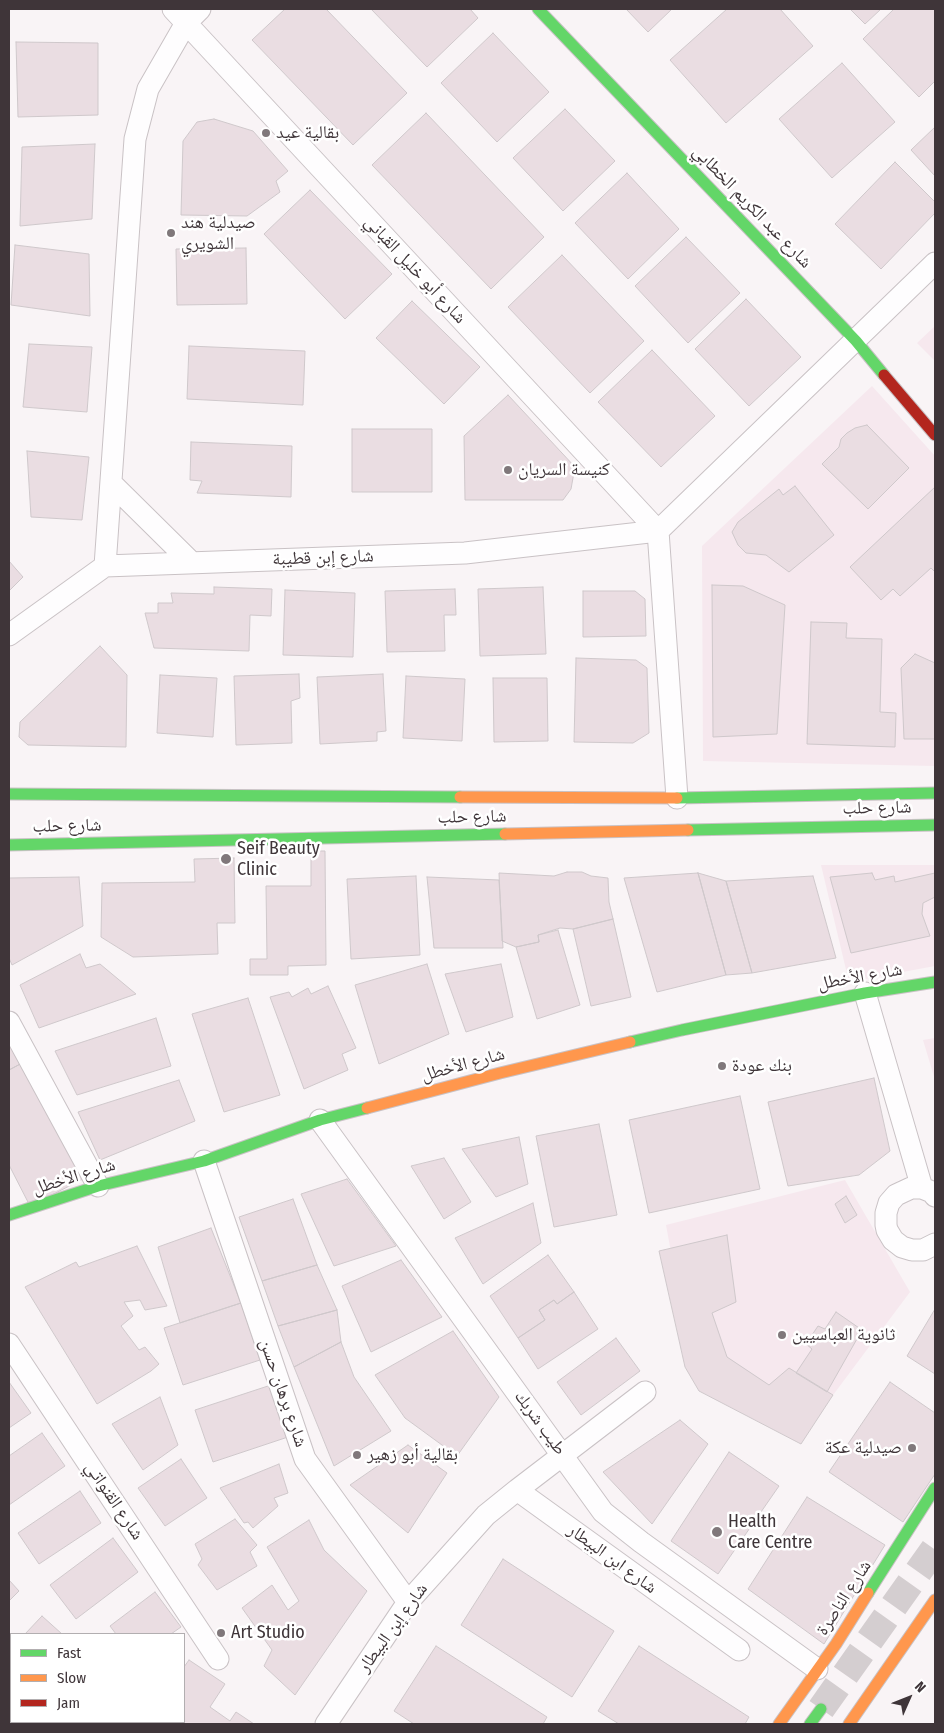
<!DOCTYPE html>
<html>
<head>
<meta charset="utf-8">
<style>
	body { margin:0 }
	#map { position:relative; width:944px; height:1733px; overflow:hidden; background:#f9f4f6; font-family:"Fira Sans Condensed",sans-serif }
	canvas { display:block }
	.frame { position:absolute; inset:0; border:10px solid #3f3539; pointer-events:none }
	.legend { position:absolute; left:10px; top:1633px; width:175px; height:90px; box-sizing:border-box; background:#fff; border:1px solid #b2aeb0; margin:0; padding:6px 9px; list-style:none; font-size:15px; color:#3f3539 }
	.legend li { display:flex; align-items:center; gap:10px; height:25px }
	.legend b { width:25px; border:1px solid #b2aeb0 }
	.north { position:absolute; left:884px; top:1673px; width:50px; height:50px; -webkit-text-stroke:4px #fff; paint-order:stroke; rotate:46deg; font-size:14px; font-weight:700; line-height:20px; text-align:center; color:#3f3539 }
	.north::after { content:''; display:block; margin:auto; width:18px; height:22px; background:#3f3539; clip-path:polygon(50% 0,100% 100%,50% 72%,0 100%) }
</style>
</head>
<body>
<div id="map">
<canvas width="944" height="1733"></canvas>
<div class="frame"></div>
<ul class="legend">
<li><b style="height:6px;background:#63d668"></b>Fast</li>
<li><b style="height:6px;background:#ff974d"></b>Slow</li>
<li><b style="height:6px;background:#b3261e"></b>Jam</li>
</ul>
<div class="north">N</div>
</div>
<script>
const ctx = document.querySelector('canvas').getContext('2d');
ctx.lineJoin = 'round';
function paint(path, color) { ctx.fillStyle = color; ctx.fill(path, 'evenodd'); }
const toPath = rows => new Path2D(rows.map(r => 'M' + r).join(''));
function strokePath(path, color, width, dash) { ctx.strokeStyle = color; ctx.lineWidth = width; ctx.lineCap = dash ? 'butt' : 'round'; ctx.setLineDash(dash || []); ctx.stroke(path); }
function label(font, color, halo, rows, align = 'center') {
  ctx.font = font + ' "Fira Sans Condensed","Noto Naskh Arabic",sans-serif'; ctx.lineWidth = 5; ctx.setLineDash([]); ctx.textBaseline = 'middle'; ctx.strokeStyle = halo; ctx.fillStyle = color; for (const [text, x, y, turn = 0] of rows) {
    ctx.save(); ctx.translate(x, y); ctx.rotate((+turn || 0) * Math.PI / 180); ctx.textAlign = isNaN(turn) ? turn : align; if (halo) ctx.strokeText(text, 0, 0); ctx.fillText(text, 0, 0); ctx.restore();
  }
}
paint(toPath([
	[935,326,935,361,917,343],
	[872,386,935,456,935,766,703,761,702,546],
	[821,865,935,865,935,966,849,982],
	[935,1038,935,1080,923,1040],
	[845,1180,910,1292,801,1438,694,1377,666,1225]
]), '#f6e8ee');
const building = toPath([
	[285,9,326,9,407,93,353,145,252,40,285,9],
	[371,9,470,9,478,18,427,67,371,9],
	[626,9,672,9,648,32,626,9],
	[727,9,780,9,813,46,726,123,670,60,727,9],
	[850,9,881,9,865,24,850,9],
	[894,9,935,9,935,81,919,97,863,39,894,9],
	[493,33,549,92,497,142,441,83,493,33],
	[16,42,98,43,98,115,18,117,16,42],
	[842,63,895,122,832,178,779,119,842,63],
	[565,109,615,161,563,211,513,158,565,109],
	[426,113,544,237,491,289,372,165,426,113],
	[214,119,253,131,288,171,276,181,280,192,247,216,181,215,183,141,197,122,214,119],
	[935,127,935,176,911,150,935,127],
	[95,144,92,219,20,226,22,147,95,144],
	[895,162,935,202,935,213,881,269,835,224,895,162],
	[627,173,679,229,628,279,575,223,627,173],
	[310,190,392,274,345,319,264,234,310,190],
	[686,237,740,293,688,343,635,286,686,237],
	[15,245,89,254,90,316,11,305,15,245],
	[246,248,247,304,177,305,176,249,246,248],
	[562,255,644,341,590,393,508,307,562,255],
	[746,299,801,357,749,406,695,349,746,299],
	[412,301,480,367,444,404,376,338,412,301],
	[29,344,92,347,87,412,23,407,29,344],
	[189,346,305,351,303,405,187,399,189,346],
	[652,350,715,416,661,467,598,402,652,350],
	[508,395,575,467,571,489,563,500,465,500,464,436,508,395],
	[867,425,909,468,868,509,822,464,839,447,841,439,847,433,855,428,867,425],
	[352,429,432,429,432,492,352,492,352,429],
	[191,442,292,446,291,497,197,493,202,481,190,480,191,442],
	[27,451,89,457,82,520,31,517,27,451],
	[795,486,834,535,789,572,766,555,746,553,738,545,732,532,738,522,779,489,783,495,795,486],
	[935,487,935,572,931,568,900,596,893,589,881,600,850,567,935,487],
	[9,561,23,577,9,591,9,561],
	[712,585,743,586,785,605,777,734,713,737,712,585],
	[214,587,272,589,271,616,250,615,249,651,154,648,145,613,158,613,158,603,173,603,171,593,214,594,214,587],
	[543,587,546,654,480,656,478,589,543,587],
	[455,589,456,615,444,615,445,651,387,652,385,591,455,589],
	[285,590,355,593,353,657,283,655,285,590],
	[583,591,635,591,645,599,646,636,583,637,583,591],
	[811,622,847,623,846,638,882,639,880,712,896,713,895,747,807,744,811,622],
	[100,646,127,675,126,747,28,745,19,737,20,722,100,646],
	[915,654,935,663,935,739,904,739,901,668,915,654],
	[576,658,636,660,647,668,649,733,633,743,574,742,576,658],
	[299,674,300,698,291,701,292,743,236,745,234,676,299,674],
	[383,674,386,731,377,732,377,741,320,744,317,677,383,674],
	[160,675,217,678,213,737,157,733,160,675],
	[406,676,465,679,462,741,403,738,406,676],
	[493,678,547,678,548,741,494,742,493,678],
	[311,851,325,851,326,965,288,966,288,975,250,975,250,959,267,959,266,886,311,886,311,851],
	[234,858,235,923,217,923,218,954,133,957,101,937,102,883,195,882,194,859,234,858],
	[567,872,582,872,591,876,608,878,609,902,613,919,573,929,560,928,538,935,539,942,516,947,502,941,499,873,554,876,567,872],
	[698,873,726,975,657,992,624,878,698,873],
	[698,873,726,881,752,973,726,975,698,873],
	[872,873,875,880,894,876,895,882,935,873,935,897,923,903,922,914,930,936,851,953,830,877,872,873],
	[416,876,420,955,351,959,347,879,416,876],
	[813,876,836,958,752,973,726,881,813,876],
	[79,877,83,926,12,965,9,958,9,878,79,877],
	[427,877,499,880,503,948,434,948,427,877],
	[613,919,631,997,591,1006,573,929,613,919],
	[558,930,580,1005,537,1019,516,947,539,942,538,935,558,930],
	[80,954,86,968,100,964,136,994,39,1028,20,985,80,954],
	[427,964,449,1034,379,1064,355,985,427,964],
	[501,964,513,1017,466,1032,445,974,501,964],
	[328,986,356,1048,342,1054,348,1070,304,1089,270,997,289,992,292,997,308,988,311,994,328,986],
	[248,998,280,1095,224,1112,192,1014,248,998],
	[156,1018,171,1066,77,1095,55,1051,156,1018],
	[9,1034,24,1062,9,1070,9,1034],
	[24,1062,85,1178,30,1206,9,1165,9,1070,24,1062],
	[874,1078,890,1151,859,1175,788,1186,768,1102,874,1078],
	[179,1080,195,1121,100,1160,78,1112,179,1080],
	[740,1096,760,1189,649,1213,629,1120,740,1096],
	[599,1124,617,1215,554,1227,536,1136,599,1124],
	[519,1137,528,1184,496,1197,462,1149,519,1137],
	[444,1158,471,1202,444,1219,411,1166,444,1158],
	[347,1179,396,1246,334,1266,301,1194,347,1179],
	[846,1196,857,1215,845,1223,835,1204,846,1196],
	[293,1199,317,1265,262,1281,239,1217,293,1199],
	[533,1203,541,1243,483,1284,455,1238,533,1203],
	[211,1228,241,1303,180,1323,158,1247,211,1228],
	[727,1235,736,1302,712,1313,727,1357,769,1385,789,1368,833,1395,801,1444,699,1391,685,1367,659,1251,727,1235],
	[137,1246,167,1306,145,1310,140,1300,124,1302,133,1316,121,1326,139,1350,145,1347,159,1364,151,1371,97,1404,25,1287,76,1262,79,1267,137,1246],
	[548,1255,574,1292,557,1304,554,1300,539,1310,545,1320,518,1338,490,1296,548,1255],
	[401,1260,442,1317,371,1352,342,1286,401,1260],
	[317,1265,337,1310,278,1326,262,1281,317,1265],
	[574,1292,598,1329,538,1369,518,1338,545,1320,539,1310,554,1300,557,1304,574,1292],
	[241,1303,260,1360,183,1385,164,1328,241,1303],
	[935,1309,935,1374,907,1356,935,1309],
	[337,1310,341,1342,294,1367,278,1326,337,1310],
	[836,1312,862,1330,827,1392,796,1373,812,1349,806,1344,818,1326,825,1329,836,1312],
	[453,1331,499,1397,457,1456,405,1418,375,1375,453,1331],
	[616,1338,640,1371,581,1415,557,1382,616,1338],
	[341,1342,354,1377,391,1431,334,1466,294,1367,341,1342],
	[9,1382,31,1413,9,1428,9,1382],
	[890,1382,935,1413,935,1474,903,1522,829,1472,890,1382],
	[271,1385,288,1437,213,1462,195,1410,271,1385],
	[160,1397,178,1445,143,1470,112,1424,160,1397],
	[680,1420,708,1444,652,1524,603,1472,680,1420],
	[42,1433,65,1466,9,1505,9,1456,42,1433],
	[408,1445,447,1473,408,1533,350,1485,408,1445],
	[729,1452,779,1486,718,1574,671,1541,729,1452],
	[181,1459,207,1498,165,1526,138,1488,181,1459],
	[279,1464,288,1493,274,1498,278,1506,253,1528,248,1522,244,1523,220,1488,279,1464],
	[80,1491,101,1523,39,1564,18,1533,80,1491],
	[807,1497,885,1545,824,1644,748,1589,807,1497],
	[235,1519,257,1545,250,1552,257,1566,217,1590,198,1565,202,1559,195,1544,235,1519],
	[309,1520,324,1550,367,1591,295,1695,264,1666,272,1650,242,1608,272,1585,288,1610,299,1601,267,1547,309,1520],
	[113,1538,138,1572,76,1619,50,1585,113,1538],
	[503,1559,614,1631,572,1697,461,1625,503,1559],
	[9,1580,19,1591,9,1601,9,1580],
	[155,1592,181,1627,171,1634,116,1634,110,1626,155,1592],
	[42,1616,62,1634,25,1634,42,1616],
	[436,1646,547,1717,543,1724,414,1724,394,1711,436,1646],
	[639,1646,749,1717,745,1724,619,1724,598,1711,639,1646],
	[11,1650,11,1702,9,1700,9,1652,11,1650],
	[189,1660,225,1684,210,1707,230,1721,236,1712,254,1724,161,1724,157,1722,184,1722,184,1667,189,1660],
	[32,1722,82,1722,80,1724,35,1724,32,1722]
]);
paint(building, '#eadde2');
strokePath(building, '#cfc8cb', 1);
strokePath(toPath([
	[821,1709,935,1548]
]), '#d4ced0', 28, [28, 14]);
const street = toPath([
	[173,9,658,531],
	[111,483,192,563],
	[658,531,935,263],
	[658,531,677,798],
	[105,566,135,139,148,89,186,23,200,9],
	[9,635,105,566,465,553,658,531],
	[865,993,922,1188],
	[9,1022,98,1186],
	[320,1120,603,1512,641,1542,817,1669],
	[204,1161,305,1459,408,1602],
	[935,1196,932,1192,922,1188,911,1188,896,1195,889,1203,886,1213,886,1225,887,1230,893,1240,902,1247,912,1250,923,1250,935,1244],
	[9,1344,218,1659],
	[517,1490,645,1392],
	[326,1724,408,1602,486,1515,517,1490,739,1650]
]);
const fast = toPath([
	[538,9,856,341,884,375],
	[9,794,460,797],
	[677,798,935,793],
	[688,830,935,825],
	[9,845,505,834],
	[630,1042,682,1030,865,993,935,982],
	[9,1215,98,1186,204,1161,320,1120,367,1108],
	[868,1593,935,1488],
	[810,1724,821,1709]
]);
const slow = toPath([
	[460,797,677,798],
	[505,834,688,830],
	[367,1108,500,1073,630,1042],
	[779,1724,836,1644,868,1593],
	[849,1724,935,1600]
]);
const jam = toPath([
	[884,375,935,435]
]);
strokePath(street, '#c9c2c5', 23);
strokePath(fast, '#c9c2c5', 13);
strokePath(slow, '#c9c2c5', 13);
strokePath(jam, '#c9c2c5', 13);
strokePath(street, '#fefdfe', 21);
strokePath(fast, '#63d668', 11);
strokePath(slow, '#ff974d', 11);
strokePath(jam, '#b3261e', 11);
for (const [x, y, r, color] of [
	[266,133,5,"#80787b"],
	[171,233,5,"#80787b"],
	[508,470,5,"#80787b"],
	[226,859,6,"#80787b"],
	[722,1066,5,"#80787b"],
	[782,1335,5,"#80787b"],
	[912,1448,5,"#80787b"],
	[357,1455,5,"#80787b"],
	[717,1532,6,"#80787b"],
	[221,1633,5,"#80787b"]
]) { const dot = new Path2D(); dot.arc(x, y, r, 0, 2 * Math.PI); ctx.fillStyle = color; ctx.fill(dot); strokePath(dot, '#fff', 2); }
label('18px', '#3f3539', '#fff', [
	["بقالية عيد",276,133],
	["صيدلية هند",181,223],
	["الشويري",181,244],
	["كنيسة السريان",518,470],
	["Seif Beauty",237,849],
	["Clinic",237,870],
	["بنك عودة",732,1066],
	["ثانوية العباسيين",792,1335],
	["صيدلية عكة",902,1448,"right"],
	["بقالية أبو زهير",367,1455],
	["Health",728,1522],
	["Care Centre",728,1543],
	["Art Studio",231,1633]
], 'left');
label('18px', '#3f3539', '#fff', [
	["شارع عبد الكريم الخطابي",752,207,46],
	["شارع أبو خليل القباني",415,270,47],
	["شارع إبن قطيبة",323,558,-2],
	["شارع حلب",877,808,-1],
	["شارع حلب",472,817,-1],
	["شارع حلب",67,826,-1],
	["شارع الأخطل",860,977,-10],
	["شارع الأخطل",463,1065,-15],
	["شارع الأخطل",74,1177,-17],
	["شارع برهان حسن",283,1393,71],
	["طيب شربك",540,1423,54],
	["شارع القنواتي",114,1501,56],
	["شارع ابن البيطار",612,1559,36],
	["شارع الناصرة",844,1598,-57],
	["شارع إبن البيطار",393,1628,-54]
]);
</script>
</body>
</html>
